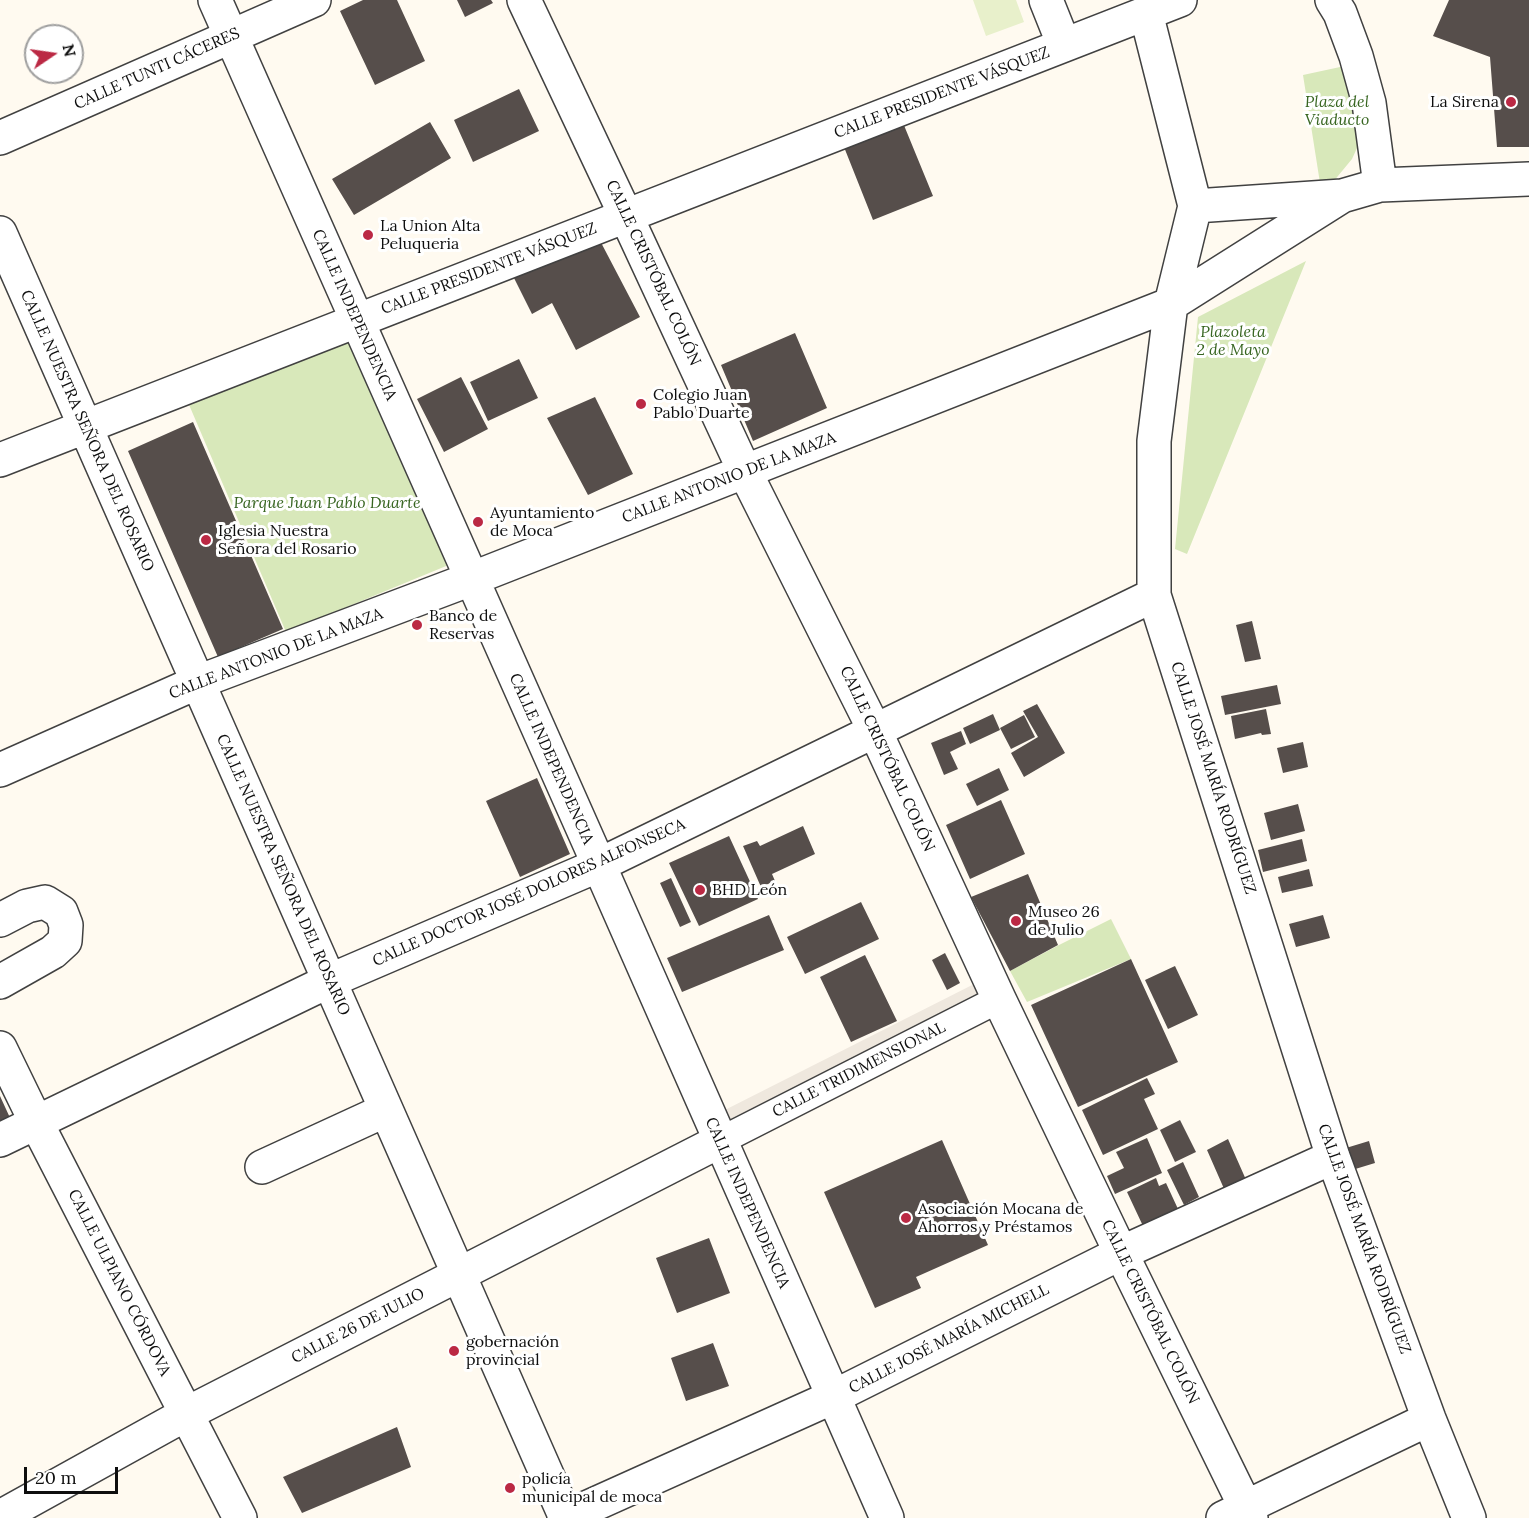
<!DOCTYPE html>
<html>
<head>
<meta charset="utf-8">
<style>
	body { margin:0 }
	#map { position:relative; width:1529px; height:1518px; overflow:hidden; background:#fffaf0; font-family:Lora,serif }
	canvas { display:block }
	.north { position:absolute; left:24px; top:24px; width:60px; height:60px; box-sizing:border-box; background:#fff; border:2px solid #9f9f9f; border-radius:50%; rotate:77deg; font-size:16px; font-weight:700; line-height:24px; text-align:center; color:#0e0e0e }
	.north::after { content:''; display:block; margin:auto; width:21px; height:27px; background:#bb2944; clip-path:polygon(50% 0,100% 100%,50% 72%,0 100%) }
	.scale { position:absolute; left:24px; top:1467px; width:94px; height:27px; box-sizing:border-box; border:3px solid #0e0e0e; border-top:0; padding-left:8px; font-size:18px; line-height:21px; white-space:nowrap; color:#0e0e0e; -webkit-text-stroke:4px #fff; paint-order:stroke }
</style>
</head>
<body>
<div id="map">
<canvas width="1529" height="1518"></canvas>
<div class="north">N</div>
<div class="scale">20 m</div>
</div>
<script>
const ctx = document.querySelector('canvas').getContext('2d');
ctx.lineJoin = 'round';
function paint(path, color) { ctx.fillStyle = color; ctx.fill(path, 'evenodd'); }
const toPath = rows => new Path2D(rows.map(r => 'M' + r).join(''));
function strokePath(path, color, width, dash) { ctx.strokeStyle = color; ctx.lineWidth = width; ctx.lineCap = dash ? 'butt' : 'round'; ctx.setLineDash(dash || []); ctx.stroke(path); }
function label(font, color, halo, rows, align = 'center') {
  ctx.font = font + ' Lora,serif'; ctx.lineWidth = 6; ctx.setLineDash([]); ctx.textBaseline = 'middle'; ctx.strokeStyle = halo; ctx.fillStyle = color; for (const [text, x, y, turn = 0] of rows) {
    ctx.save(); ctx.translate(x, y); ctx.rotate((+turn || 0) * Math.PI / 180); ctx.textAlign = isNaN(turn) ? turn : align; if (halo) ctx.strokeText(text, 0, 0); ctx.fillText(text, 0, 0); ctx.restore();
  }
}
paint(toPath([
	[1354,64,1363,135,1352,159,1333,182,1320,183,1303,75],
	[1306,261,1187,554,1175,549,1198,317],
	[350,334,451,564,286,632,187,400],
	[1111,919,1131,959,1027,1002,1010,971,1059,945]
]), '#d8e8ba');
paint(toPath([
	[973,0,1016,0,1024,22,986,36]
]), '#e8f0cb');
paint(toPath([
	[988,977,1004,1009,725,1153,709,1118]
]), '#efe8de');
paint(toPath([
	[363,0,397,0,425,61,375,85,340,11],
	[457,0,491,0,493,3,465,17],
	[1449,0,1529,0,1529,147,1497,147,1490,57,1433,36],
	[519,89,539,131,473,162,454,120],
	[901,118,933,196,873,220,842,142],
	[430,122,451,158,354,215,332,179],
	[596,233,640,317,576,350,552,303,532,314,513,276],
	[795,333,827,408,753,441,721,365],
	[519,359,538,398,488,421,470,382],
	[461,377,488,429,444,452,417,399],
	[595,397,633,474,588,495,547,418],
	[193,422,283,629,218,657,128,451],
	[1252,621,1261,659,1245,662,1236,625],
	[1277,685,1281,704,1225,715,1221,696],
	[1037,704,1065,753,1024,777,1011,753,1038,737,1023,711],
	[1266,709,1271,734,1262,735,1261,733,1235,739,1231,716],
	[993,714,1000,730,970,744,963,728],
	[1024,715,1035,737,1011,749,1000,728],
	[961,731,966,744,950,752,958,769,944,775,931,743],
	[1303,742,1308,767,1283,773,1277,748],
	[999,768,1009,790,977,806,966,784],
	[537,778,570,854,520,877,486,801],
	[1001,800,1025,854,970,879,946,825],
	[1298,804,1305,831,1271,840,1264,813],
	[803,826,815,854,772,874,775,881,761,887,743,846,757,841,760,846],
	[729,836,758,899,699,926,669,863],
	[1302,839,1307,861,1263,872,1258,850],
	[1309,869,1313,886,1282,893,1278,877],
	[1028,874,1058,945,1010,971,971,897],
	[671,878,691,922,680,927,660,883],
	[861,902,879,939,805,974,787,937],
	[769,915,784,950,682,992,667,958],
	[1323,915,1330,938,1296,947,1289,924],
	[945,953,960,983,947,990,932,960],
	[865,955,897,1021,851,1042,820,977],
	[1131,959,1178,1062,1078,1107,1031,1005],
	[1175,966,1198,1015,1168,1029,1145,980],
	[1147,1078,1155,1094,1144,1099,1158,1129,1103,1155,1082,1110],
	[0,1096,11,1120,0,1125],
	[1180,1120,1196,1152,1175,1162,1160,1130],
	[1147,1138,1162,1173,1115,1194,1107,1176,1124,1168,1116,1152],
	[1228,1139,1247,1182,1225,1191,1207,1150],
	[942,1140,988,1245,916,1277,921,1288,875,1308,824,1192],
	[1369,1141,1375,1163,1352,1170,1346,1148],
	[1183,1162,1199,1197,1184,1205,1167,1170],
	[1156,1178,1159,1186,1166,1183,1178,1209,1143,1226,1127,1192],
	[709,1238,730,1293,677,1313,656,1258],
	[713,1343,729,1386,686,1401,671,1358],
	[397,1427,411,1467,302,1513,283,1477]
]), '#564e4b');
const pedestrian = toPath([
	[720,1141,999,999]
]);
const minor = toPath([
	[215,0,599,865,887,1518],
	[524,0,626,216,745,472,875,731,999,999,1121,1253,1251,1518],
	[1046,0,1064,45],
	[1332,0,1340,13,1356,56,1369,103,1380,185],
	[1146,13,1195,206,1171,304,1154,441,1154,595,1333,1157,1429,1419,1469,1518],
	[0,138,314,0],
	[1195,206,1342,196,1380,185,1529,179],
	[0,233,566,1518],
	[0,460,1180,0],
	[0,770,198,682,471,579,1171,304,1342,196],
	[0,920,27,906,45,902,61,912,66,925,65,941,53,952,0,982],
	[0,1048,36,1122,240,1518],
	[0,1140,329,981,599,865,1154,595],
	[262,1167,386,1110],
	[0,1517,186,1414,720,1141],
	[564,1518,833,1397,1121,1253,1333,1157],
	[1223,1518,1429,1419]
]);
strokePath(pedestrian, '#414141', 30);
strokePath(minor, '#414141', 36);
strokePath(pedestrian, '#fff', 27);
strokePath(minor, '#fff', 33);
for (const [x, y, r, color] of [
	[1511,102,6,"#bb2944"],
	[368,235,6,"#bb2944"],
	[641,404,6,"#bb2944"],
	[478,522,6,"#bb2944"],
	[206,540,6,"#bb2944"],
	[417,625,6,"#bb2944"],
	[700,890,6,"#bb2944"],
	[1016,921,6,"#bb2944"],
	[906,1218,6,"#bb2944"],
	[454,1351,6,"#bb2944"],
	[510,1488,6,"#bb2944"]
]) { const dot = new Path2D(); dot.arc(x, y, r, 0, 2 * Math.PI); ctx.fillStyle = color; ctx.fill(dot); strokePath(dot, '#fff', 2); }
label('16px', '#0e0e0e', '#fff', [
	["CALLE TUNTI CÁCERES",157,69,-24],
	["CALLE PRESIDENTE VÁSQUEZ",942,93,-21],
	["CALLE PRESIDENTE VÁSQUEZ",489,269,-21],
	["CALLE CRISTÓBAL COLÓN",653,273,65],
	["CALLE INDEPENDENCIA",354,315,66],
	["CALLE NUESTRA SEÑORA DEL ROSARIO",87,431,66],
	["CALLE ANTONIO DE LA MAZA",729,478,-21],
	["CALLE ANTONIO DE LA MAZA",276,654,-21],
	["CALLE INDEPENDENCIA",551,759,66],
	["CALLE CRISTÓBAL COLÓN",887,759,65],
	["CALLE JOSÉ MARÍA RODRÍGUEZ",1213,778,72],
	["CALLE NUESTRA SEÑORA DEL ROSARIO",283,875,66],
	["CALLE DOCTOR JOSÉ DOLORES ALFONSECA",529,893,-24],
	["CALLE TRIDIMENSIONAL",859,1070,-27],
	["CALLE INDEPENDENCIA",747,1203,66],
	["CALLE JOSÉ MARÍA RODRÍGUEZ",1364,1239,70],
	["CALLE ULPIANO CÓRDOVA",119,1283,63],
	["CALLE CRISTÓBAL COLÓN",1150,1312,64],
	["CALLE 26 DE JULIO",358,1326,-27],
	["CALLE JOSÉ MARÍA MICHELL",949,1339,-27]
]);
label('italic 16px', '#376520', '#fff', [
	["Plaza del",1337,102],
	["Viaducto",1337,120],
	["Plazoleta",1233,332],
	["2 de Mayo",1233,350],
	["Parque Juan Pablo Duarte",327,503]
]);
label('16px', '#0e0e0e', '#fff', [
	["La Sirena",1499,102,"right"],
	["La Union Alta",380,226],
	["Peluqueria",380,244],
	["Colegio Juan",653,395],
	["Pablo Duarte",653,413],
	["Ayuntamiento",490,513],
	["de Moca",490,531],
	["Iglesia Nuestra",218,531],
	["Señora del Rosario",218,549],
	["Banco de",429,616],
	["Reservas",429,634],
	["BHD León",712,890],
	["Museo 26",1028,912],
	["de Julio",1028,930],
	["Asociación Mocana de",918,1209],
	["Ahorros y Préstamos",918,1227],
	["gobernación",466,1342],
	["provincial",466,1360],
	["policía",522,1479],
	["municipal de moca",522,1497]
], 'left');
</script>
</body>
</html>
